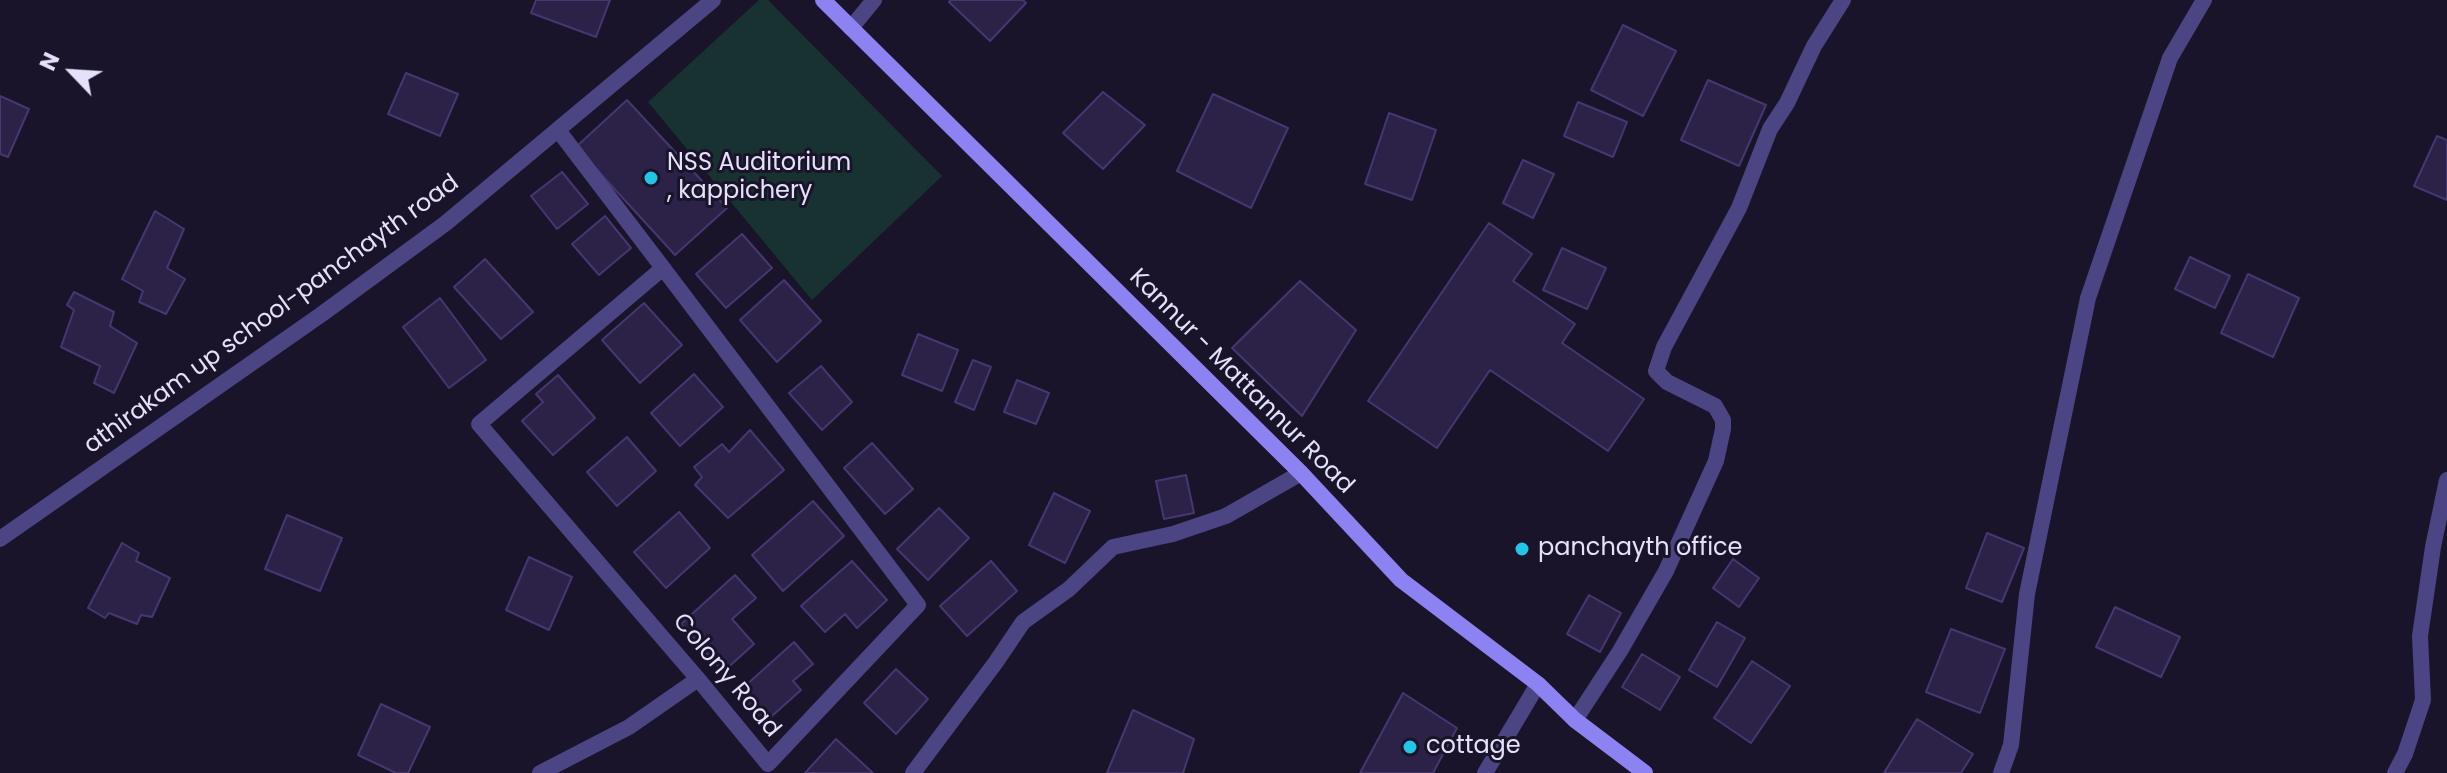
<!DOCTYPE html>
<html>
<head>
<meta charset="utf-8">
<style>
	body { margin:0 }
	#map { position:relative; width:2447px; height:773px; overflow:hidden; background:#191429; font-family:Poppins,sans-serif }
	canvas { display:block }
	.north { position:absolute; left:32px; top:32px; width:80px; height:80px; -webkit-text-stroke:6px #191429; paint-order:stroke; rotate:295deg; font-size:22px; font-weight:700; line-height:32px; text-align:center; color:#e5e0fb }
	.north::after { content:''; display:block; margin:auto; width:28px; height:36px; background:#e5e0fb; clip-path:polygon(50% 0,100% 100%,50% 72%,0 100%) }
</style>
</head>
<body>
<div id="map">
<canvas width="2447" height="773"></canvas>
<div class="north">N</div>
</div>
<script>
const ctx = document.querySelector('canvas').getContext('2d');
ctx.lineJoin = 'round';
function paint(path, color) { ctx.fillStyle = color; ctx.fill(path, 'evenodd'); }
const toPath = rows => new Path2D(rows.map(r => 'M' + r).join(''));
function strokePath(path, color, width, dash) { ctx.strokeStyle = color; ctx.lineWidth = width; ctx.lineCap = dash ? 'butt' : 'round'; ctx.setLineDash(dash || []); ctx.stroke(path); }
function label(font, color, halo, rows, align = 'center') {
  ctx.font = font + ' Poppins,sans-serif'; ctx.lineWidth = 6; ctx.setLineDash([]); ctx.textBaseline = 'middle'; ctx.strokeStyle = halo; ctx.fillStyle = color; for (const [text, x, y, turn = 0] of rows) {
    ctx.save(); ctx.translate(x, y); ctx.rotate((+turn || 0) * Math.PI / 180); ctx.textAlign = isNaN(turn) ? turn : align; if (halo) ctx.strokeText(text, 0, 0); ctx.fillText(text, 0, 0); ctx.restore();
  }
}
paint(toPath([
	[759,0,768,0,942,176,812,300,648,102]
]), '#183232');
const building = toPath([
	[536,0,610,0,596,37,531,13,536,0],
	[951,0,1023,0,1026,3,990,41,949,2,951,0],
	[1623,25,1676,51,1643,116,1591,90,1623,25],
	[406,73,458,94,440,136,388,114,406,73],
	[1708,80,1766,105,1739,166,1681,140,1708,80],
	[1103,92,1145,125,1103,169,1063,133,1103,92],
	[1213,94,1288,128,1251,208,1177,171,1213,94],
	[0,96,29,109,8,157,0,154,0,96],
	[627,100,727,208,675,255,576,147,627,100],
	[1578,102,1627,122,1613,157,1564,136,1578,102],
	[1389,113,1436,130,1412,200,1365,184,1389,113],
	[2437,136,2447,140,2447,200,2414,186,2437,136],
	[1523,160,1554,174,1533,218,1503,203,1523,160],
	[562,172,588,204,557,229,531,196,562,172],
	[155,211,184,229,167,268,185,279,166,314,139,302,143,291,122,279,155,211],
	[605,216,631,248,599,275,572,244,605,216],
	[1489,223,1532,254,1513,281,1575,324,1562,343,1644,399,1608,451,1490,370,1437,448,1368,401,1489,223],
	[742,234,772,268,726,308,696,274,742,234],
	[1562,248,1606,268,1587,309,1543,290,1562,248],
	[2190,257,2230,276,2215,308,2175,289,2190,257],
	[485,259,533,312,501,339,454,287,485,259],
	[2248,274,2299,298,2273,357,2221,333,2248,274],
	[784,280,821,321,777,362,740,320,784,280],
	[1300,281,1356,330,1302,416,1232,348,1300,281],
	[74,292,114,312,110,326,137,343,114,393,94,383,100,366,61,347,74,310,67,305,74,292],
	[440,298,486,360,449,388,403,327,440,298],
	[644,303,682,345,640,383,602,340,644,303],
	[918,334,958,350,942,391,902,375,918,334],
	[973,360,991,367,974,410,955,402,973,360],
	[821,366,852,402,822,430,789,393,821,366],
	[694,374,723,407,680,446,651,413,694,374],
	[558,375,595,418,553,455,522,421,543,402,536,394,558,375],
	[1017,380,1049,393,1036,424,1004,412,1017,380],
	[750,430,784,470,728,518,695,485,702,477,694,467,722,444,729,452,750,430],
	[627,437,656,471,617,506,587,472,627,437],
	[872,443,913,489,885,514,844,468,872,443],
	[1186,475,1194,513,1164,519,1156,481,1186,475],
	[1054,493,1090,511,1065,563,1029,545,1054,493],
	[813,501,844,536,783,591,752,555,813,501],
	[939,508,969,538,928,580,897,549,939,508],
	[679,512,710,548,666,588,634,552,679,512],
	[287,515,342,538,320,591,265,569,287,515],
	[1987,533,2024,548,2002,602,1966,588,1987,533],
	[122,543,139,553,136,561,170,578,152,617,141,615,137,624,109,613,105,618,88,608,122,543],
	[529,557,572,577,549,630,506,610,529,557],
	[1733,559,1759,578,1739,607,1713,588,1733,559],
	[852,561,887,600,857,628,845,614,825,632,801,606,852,561],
	[991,561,1017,591,967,636,940,606,991,561],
	[735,575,756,598,732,619,754,644,723,672,681,624,735,575],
	[1589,595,1621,613,1600,652,1567,634,1589,595],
	[2115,607,2180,637,2161,677,2096,647,2115,607],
	[1717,622,1745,638,1717,687,1689,670,1717,622],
	[1951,629,2005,649,1980,713,1926,692,1951,629],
	[794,642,813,664,793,681,801,690,762,725,735,695,794,642],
	[1642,654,1680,677,1660,710,1622,687,1642,654],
	[1752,661,1790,686,1751,743,1714,718,1752,661],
	[896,669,928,699,896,734,864,703,896,669],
	[1403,693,1457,728,1433,773,1360,773,1403,693],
	[381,704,430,727,408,773,396,773,358,755,381,704],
	[1133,710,1194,739,1183,773,1107,773,1133,710],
	[1917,719,1973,754,1961,773,1884,773,1917,719],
	[836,739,873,773,805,773,836,739]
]);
paint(building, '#2c2248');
strokePath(building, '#463771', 2);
strokePath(toPath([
	[851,28,874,0],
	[558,130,663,268,918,605,768,764,698,679,479,424,663,268],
	[0,539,322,314,446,223,713,0],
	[1575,720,1620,651,1666,571,1716,461,1723,429,1723,420,1715,406,1667,382,1656,371,1664,347,1739,208,1770,129,1787,103,1814,46,1843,0],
	[540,773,629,727,698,679],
	[913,773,996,662,1023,622,1069,589,1113,547,1173,534,1226,516,1301,473],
	[1485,773,1538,684],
	[2001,773,2011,745,2027,594,2088,298,2170,58,2204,0],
	[2395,773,2405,754,2423,700,2420,636,2433,547,2447,480]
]), '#4b4583', 16);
strokePath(toPath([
	[823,0,1301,473,1401,580,1538,684,1575,720,1645,773]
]), '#8c82f1', 16);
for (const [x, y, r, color] of [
	[651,178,8,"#22c5e5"],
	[1522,549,8,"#22c5e5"],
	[1410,747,8,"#22c5e5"]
]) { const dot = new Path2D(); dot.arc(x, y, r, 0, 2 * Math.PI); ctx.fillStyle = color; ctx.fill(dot); strokePath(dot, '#191429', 3); }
label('24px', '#e5e0fb', '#191429', [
	["NSS Auditorium",667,164],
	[", kappichery",667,192],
	["panchayth office",1538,549],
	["cottage",1426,747]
], 'left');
label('24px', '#e5e0fb', '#191429', [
	["athirakam up school-panchayth road",272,315,-36],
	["Kannur - Mattannur Road",1241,382,45],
	["Colony Road",726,676,50]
]);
</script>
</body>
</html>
